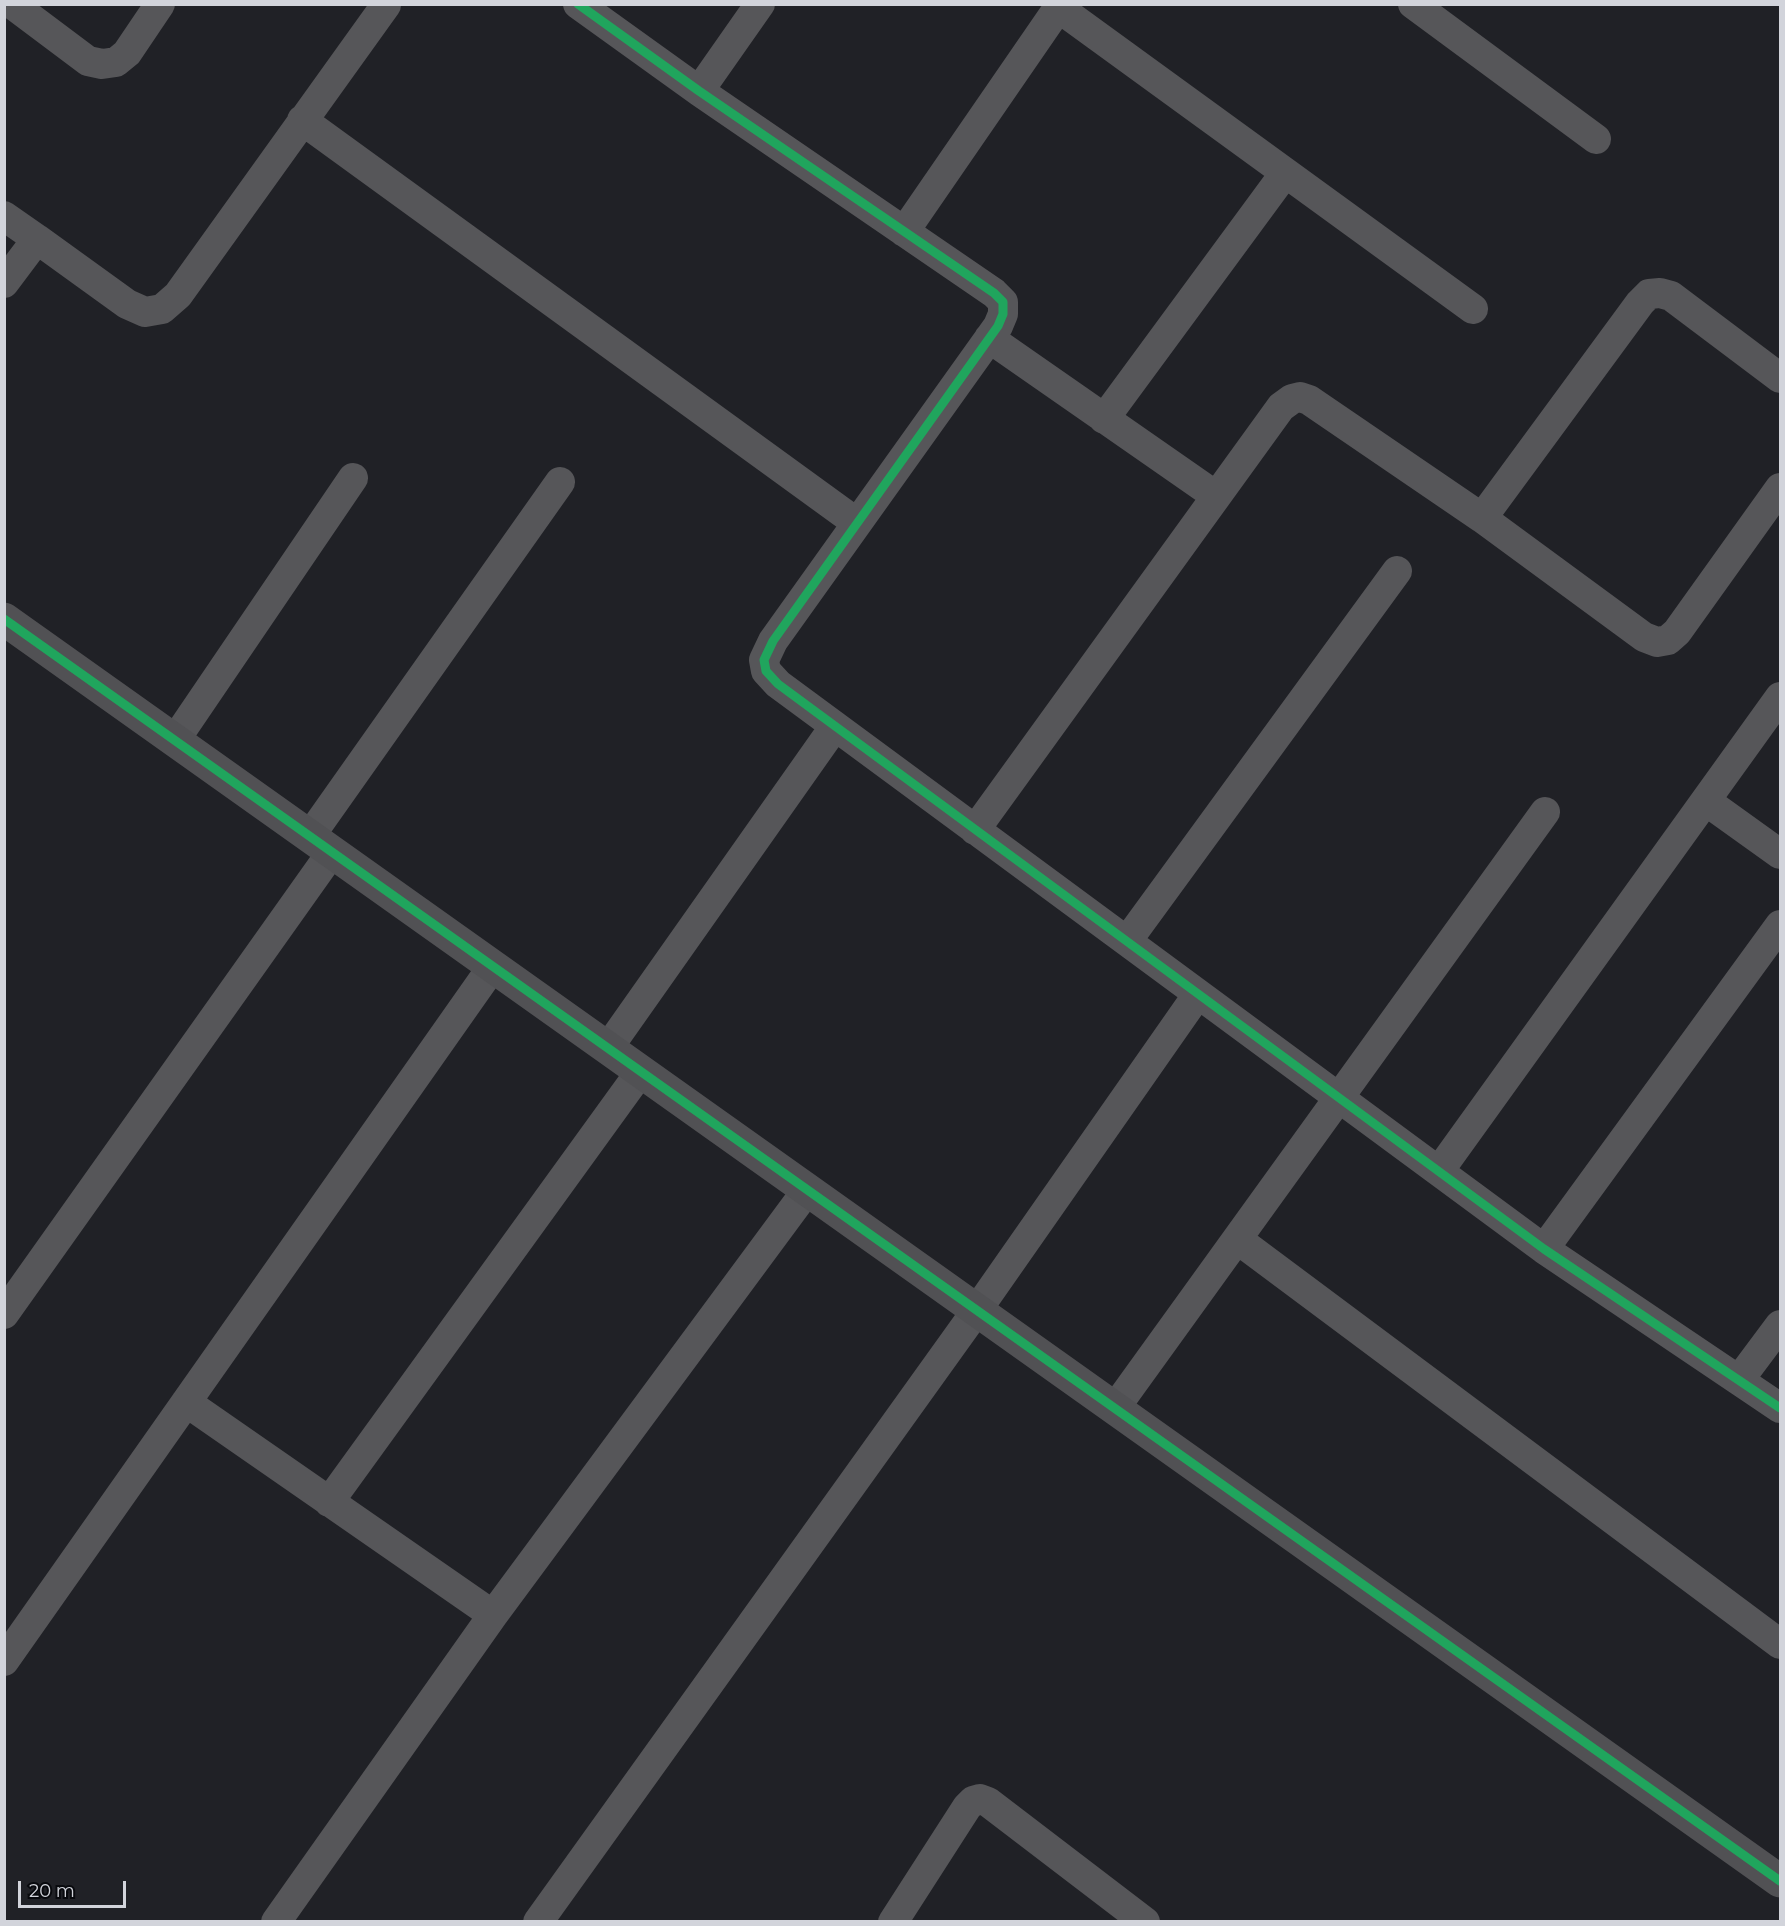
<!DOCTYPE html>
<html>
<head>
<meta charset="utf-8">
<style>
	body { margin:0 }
	#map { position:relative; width:1785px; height:1926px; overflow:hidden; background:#202126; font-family:Montserrat,sans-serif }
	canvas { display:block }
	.frame { position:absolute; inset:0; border:6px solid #d2d4db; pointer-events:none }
	.scale { position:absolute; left:18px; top:1881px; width:108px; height:27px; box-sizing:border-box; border:3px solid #d2d4db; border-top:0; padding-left:8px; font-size:18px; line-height:21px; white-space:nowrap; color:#d2d4db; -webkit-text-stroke:4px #08090d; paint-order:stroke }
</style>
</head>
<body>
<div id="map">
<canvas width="1785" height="1926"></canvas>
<div class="frame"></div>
<div class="scale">20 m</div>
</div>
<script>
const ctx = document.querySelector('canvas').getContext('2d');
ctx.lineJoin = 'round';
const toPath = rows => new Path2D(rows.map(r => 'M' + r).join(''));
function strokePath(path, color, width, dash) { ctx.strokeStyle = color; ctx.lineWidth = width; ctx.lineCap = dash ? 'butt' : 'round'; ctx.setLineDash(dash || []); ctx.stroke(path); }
strokePath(toPath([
	[12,4,88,61,102,64,116,62,127,53,160,4],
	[578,4,699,91,994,293,1003,302,1003,314,998,326,773,641,764,660,766,671,778,684,1544,1249,1780,1408],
	[1413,4,1596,139],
	[1059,8,1473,309],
	[699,91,760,4],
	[302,120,857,523],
	[4,216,37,239],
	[904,232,1061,4],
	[4,283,37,239,127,304,145,312,162,309,178,295,386,5],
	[989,338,1216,496],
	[1104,419,1285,173],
	[1482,518,1640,303,1649,294,1660,293,1671,296,1780,378],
	[175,740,353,478],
	[1706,801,1780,854],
	[975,830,1281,407,1292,399,1300,397,1309,400,1482,518,1644,637,1657,642,1668,640,1677,632,1780,488],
	[310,836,560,482],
	[1127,941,1397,571],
	[608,1048,835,726],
	[1439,1171,1780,697],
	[1237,1239,1780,1644],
	[1544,1249,1780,925],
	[4,1314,332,852],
	[1739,1380,1780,1325],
	[186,1402,493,1615],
	[1115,1408,1545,812],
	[329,1502,641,1071],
	[4,1661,493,966],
	[276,1922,493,1615,808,1189],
	[538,1922,977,1310,1198,994],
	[893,1922,967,1807,973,1801,980,1799,988,1802,1145,1922]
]), '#565659', 30);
strokePath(toPath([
	[4,619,1780,1881]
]), '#515154', 33);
strokePath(toPath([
	[578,4,699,91,994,293,1003,302,1003,314,998,326,773,641,764,660,766,671,778,684,1544,1249,1780,1408],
	[4,619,1780,1881]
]), '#20a55d', 9);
</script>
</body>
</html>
